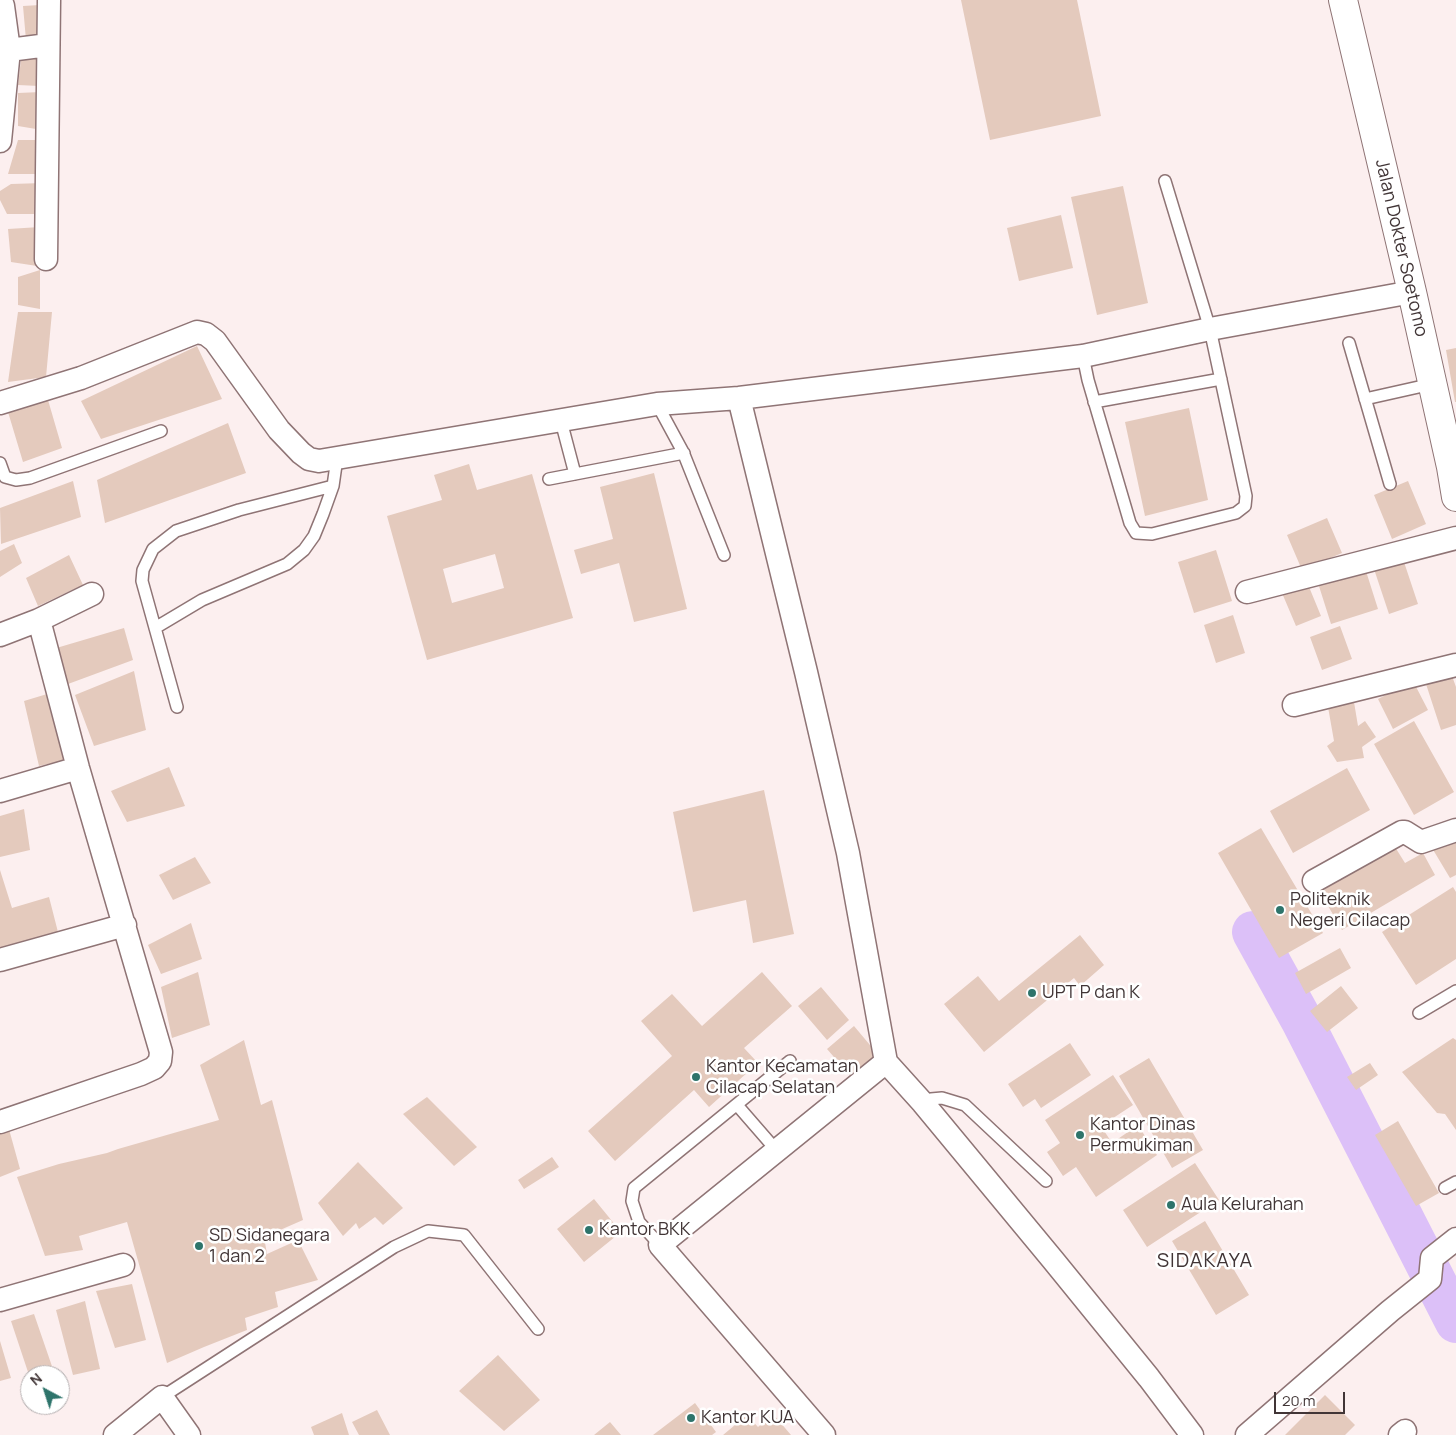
<!DOCTYPE html>
<html>
<head>
<meta charset="utf-8">
<style>
	body { margin:0 }
	#map { position:relative; width:1456px; height:1435px; overflow:hidden; background:#fcefef; font-family:Manrope,sans-serif }
	canvas { display:block }
	.north { position:absolute; left:20px; top:1365px; width:50px; height:50px; box-sizing:border-box; background:#fff; border:1px solid #b3aeaf; border-radius:50%; rotate:320deg; font-size:14px; font-weight:700; line-height:20px; text-align:center; color:#413536 }
	.north::after { content:''; display:block; margin:auto; width:18px; height:22px; background:#2e746b; clip-path:polygon(50% 0,100% 100%,50% 72%,0 100%) }
	.scale { position:absolute; left:1274px; top:1392px; width:71px; height:22px; box-sizing:border-box; border:2px solid #413536; border-top:0; padding-left:6px; font-size:15px; line-height:18px; white-space:nowrap; color:#413536; -webkit-text-stroke:4px #fff; paint-order:stroke }
</style>
</head>
<body>
<div id="map">
<canvas width="1456" height="1435"></canvas>
<div class="north">N</div>
<div class="scale">20 m</div>
</div>
<script>
const ctx = document.querySelector('canvas').getContext('2d');
ctx.lineJoin = 'round';
const toPath = rows => new Path2D(rows.map(r => 'M' + r).join(''));
function strokePath(path, color, width, dash) { ctx.strokeStyle = color; ctx.lineWidth = width; ctx.lineCap = dash ? 'butt' : 'round'; ctx.setLineDash(dash || []); ctx.stroke(path); }
function paint(path, color) { ctx.fillStyle = color; ctx.fill(path, 'evenodd'); }
function label(font, color, halo, rows, align = 'center') {
  ctx.font = font + ' Manrope,sans-serif'; ctx.lineWidth = 5; ctx.setLineDash([]); ctx.textBaseline = 'middle'; ctx.strokeStyle = halo; ctx.fillStyle = color; for (const [text, x, y, turn = 0] of rows) {
    ctx.save(); ctx.translate(x, y); ctx.rotate((+turn || 0) * Math.PI / 180); ctx.textAlign = isNaN(turn) ? turn : align; if (halo) ctx.strokeText(text, 0, 0); ctx.fillText(text, 0, 0); ctx.restore();
  }
}
strokePath(toPath([
	[1253,932,1301,1019,1456,1322]
]), '#dcc0f8', 42);
paint(toPath([
	[961,0,1077,0,1101,116,990,140],
	[40,5,40,42,26,40,23,6],
	[40,49,39,86,18,85,22,51],
	[41,92,42,130,18,126,18,93],
	[18,140,39,140,39,174,8,174],
	[43,183,36,214,7,214,0,200,0,191,11,184],
	[1123,186,1148,303,1097,315,1071,197],
	[1061,215,1073,268,1019,281,1007,228],
	[40,227,37,266,11,262,8,229],
	[40,270,40,309,18,305,18,277],
	[18,312,52,312,46,377,8,382],
	[197,346,222,399,101,439,81,401],
	[1456,348,1456,402,1455,402,1446,350],
	[48,400,62,448,23,462,8,412],
	[1189,408,1208,500,1145,516,1125,422],
	[228,423,246,473,105,523,97,480],
	[469,464,477,490,532,474,573,618,427,660,387,516,442,500,434,475],
	[495,554,504,588,452,603,443,569],
	[654,473,687,609,634,622,619,563,581,574,574,550,613,539,600,487],
	[73,481,81,517,1,544,0,508],
	[1408,481,1426,524,1392,539,1374,495],
	[1327,518,1342,553,1302,570,1287,535],
	[14,544,22,563,0,577,0,551],
	[1216,550,1232,601,1194,613,1178,562],
	[69,555,83,585,38,606,26,578],
	[1402,556,1418,604,1389,614,1373,566],
	[1365,568,1378,609,1331,624,1318,583],
	[1307,582,1321,616,1296,626,1282,593],
	[1233,615,1245,653,1216,663,1204,625],
	[1340,626,1352,659,1322,670,1310,637],
	[124,628,133,660,68,684,53,649],
	[134,671,146,730,94,746,75,695],
	[1452,676,1456,687,1456,725,1441,730,1426,684],
	[1413,681,1428,710,1393,729,1378,699],
	[57,691,70,759,39,766,24,701],
	[1354,702,1358,726,1365,721,1376,737,1362,747,1364,758,1337,762,1327,746,1334,741,1328,707],
	[1414,721,1454,792,1414,815,1374,744],
	[169,767,185,806,127,822,111,791],
	[1347,768,1370,810,1293,853,1270,811],
	[764,790,794,934,753,943,746,900,693,912,673,812],
	[24,809,30,850,0,857,0,816],
	[1261,828,1323,933,1279,958,1218,853],
	[1456,833,1456,875,1450,878,1432,848],
	[1395,847,1405,863,1423,853,1435,875,1342,930,1320,892],
	[195,857,211,883,173,900,159,875],
	[0,870,12,908,49,897,59,936,0,949],
	[1453,887,1456,892,1456,959,1416,985,1382,932],
	[191,923,202,959,161,974,148,945],
	[1080,935,1104,965,1080,986,1074,978,984,1052,944,1004,978,976,999,1001],
	[1340,948,1351,968,1306,994,1295,973],
	[198,972,210,1025,172,1038,161,987],
	[762,972,792,1006,744,1048,758,1063,709,1107,694,1090,615,1161,588,1131,672,1056,641,1021,672,994,702,1026],
	[1341,986,1358,1008,1327,1032,1310,1011],
	[821,987,849,1020,827,1040,798,1006],
	[854,1026,880,1057,853,1079,827,1049],
	[1453,1038,1456,1040,1456,1130,1445,1114,1437,1113,1402,1072],
	[244,1040,261,1105,272,1100,303,1220,264,1237,267,1254,298,1240,318,1280,275,1292,278,1307,245,1318,247,1330,204,1347,167,1363,127,1222,79,1236,83,1250,45,1256,17,1177,59,1164,107,1153,118,1149,219,1120,200,1065],
	[1070,1043,1091,1075,1041,1108,1035,1099,1023,1107,1008,1084],
	[1149,1058,1203,1150,1172,1168,1119,1076],
	[1370,1063,1378,1075,1356,1090,1347,1077],
	[1113,1075,1133,1105,1101,1126,1112,1143,1138,1125,1157,1155,1096,1197,1076,1167,1063,1176,1047,1152,1060,1143,1045,1120],
	[427,1097,477,1147,454,1166,403,1114],
	[1398,1121,1439,1193,1416,1206,1375,1135],
	[7,1122,20,1169,0,1177,0,1125],
	[552,1157,559,1167,524,1189,518,1180],
	[358,1162,403,1208,383,1225,375,1217,359,1229,356,1223,343,1236,318,1203],
	[1195,1163,1219,1200,1147,1247,1123,1210],
	[594,1199,621,1232,584,1262,557,1229],
	[1205,1221,1249,1295,1216,1315,1172,1241],
	[132,1284,146,1340,115,1348,96,1291],
	[85,1301,100,1369,73,1375,56,1310],
	[34,1314,55,1375,29,1375,11,1321],
	[0,1341,11,1378,0,1381],
	[498,1355,540,1400,504,1431,459,1391],
	[1325,1395,1355,1425,1345,1435,1285,1435],
	[695,1403,716,1432,712,1435,653,1435],
	[377,1410,390,1435,359,1435,352,1422],
	[342,1413,349,1435,314,1435,311,1427],
	[773,1414,791,1435,723,1435,747,1415,758,1427],
	[610,1422,621,1435,594,1435]
]), '#e4cabd');
const service = toPath([
	[1349,343,1390,484],
	[1083,356,1088,380,1130,523,1136,533,1152,534,1236,513,1245,506,1246,496,1210,329,1165,181],
	[1365,399,1432,384],
	[1094,402,1221,379],
	[657,404,683,452,724,555],
	[561,421,575,474],
	[0,463,5,477,16,480,30,478,161,431],
	[549,479,684,453],
	[155,628,202,600,287,564,304,550,314,536,323,514,333,486,337,458],
	[177,707,142,581,143,570,153,549,176,531,239,510,333,486],
	[1419,1013,1456,991],
	[923,1103,931,1099,942,1098,965,1105,1046,1181],
	[737,1105,777,1151],
	[1445,1188,1456,1182],
	[660,1245,639,1222,632,1201,634,1188,790,1061],
	[162,1397,394,1247,428,1231,464,1235,538,1329]
]);
const minor = toPath([
	[9,50,48,45],
	[0,141,9,50,3,6,1,0],
	[46,259,49,0],
	[739,398,806,672,848,853,886,1062],
	[0,403,81,378,197,332,206,334,215,341,279,430,301,453,309,459,319,461,657,404,739,398,1083,356,1210,329,1412,292],
	[1247,592,1456,538],
	[0,635,39,620,92,594],
	[1294,705,1456,665],
	[0,791,78,768],
	[1314,881,1402,832,1405,832,1421,842,1456,830],
	[0,960,125,925],
	[0,1122,141,1074,154,1068,160,1061,161,1052,78,768,39,620],
	[0,1300,123,1265],
	[115,1435,162,1397,189,1435],
	[824,1435,660,1245,886,1062,923,1103,1053,1260,1149,1378,1192,1435],
	[1247,1435,1390,1311,1430,1279,1432,1258,1456,1239],
	[1400,1435,1405,1431]
]);
const tertiary = toPath([
	[1343,0,1412,292,1451,467,1456,497]
]);
strokePath(service, '#8f7475', 14);
strokePath(minor, '#8f7475', 25);
strokePath(tertiary, '#8f7475', 30);
strokePath(service, '#fff', 11);
strokePath(minor, '#fff', 22);
strokePath(tertiary, '#fff', 28);
for (const [x, y, r, color] of [
	[1280,910,5,"#2e746b"],
	[1032,993,5,"#2e746b"],
	[696,1077,5,"#2e746b"],
	[1080,1135,5,"#2e746b"],
	[1171,1205,5,"#2e746b"],
	[589,1230,5,"#2e746b"],
	[199,1246,5,"#2e746b"],
	[691,1418,5,"#2e746b"]
]) { const dot = new Path2D(); dot.arc(x, y, r, 0, 2 * Math.PI); ctx.fillStyle = color; ctx.fill(dot); strokePath(dot, '#fff', 2); }
label('18px', '#413536', '#fff', [
	["Jalan Dokter Soetomo",1401,248,77]
]);
label('18px', '#413536', '#fff', [
	["Politeknik",1290,900],
	["Negeri Cilacap",1290,921],
	["UPT P dan K",1042,993],
	["Kantor Kecamatan",706,1067],
	["Cilacap Selatan",706,1088],
	["Kantor Dinas",1090,1125],
	["Permukiman",1090,1146],
	["Aula Kelurahan",1181,1205],
	["Kantor BKK",599,1230],
	["SD Sidanegara",209,1236],
	["1 dan 2",209,1257],
	["Kantor KUA",701,1418]
], 'left');
ctx.letterSpacing = '1px';
label('20px', '#413536', '#fff', [
	["SIDAKAYA",1205,1261]
]);
ctx.letterSpacing = '0px';
</script>
</body>
</html>
